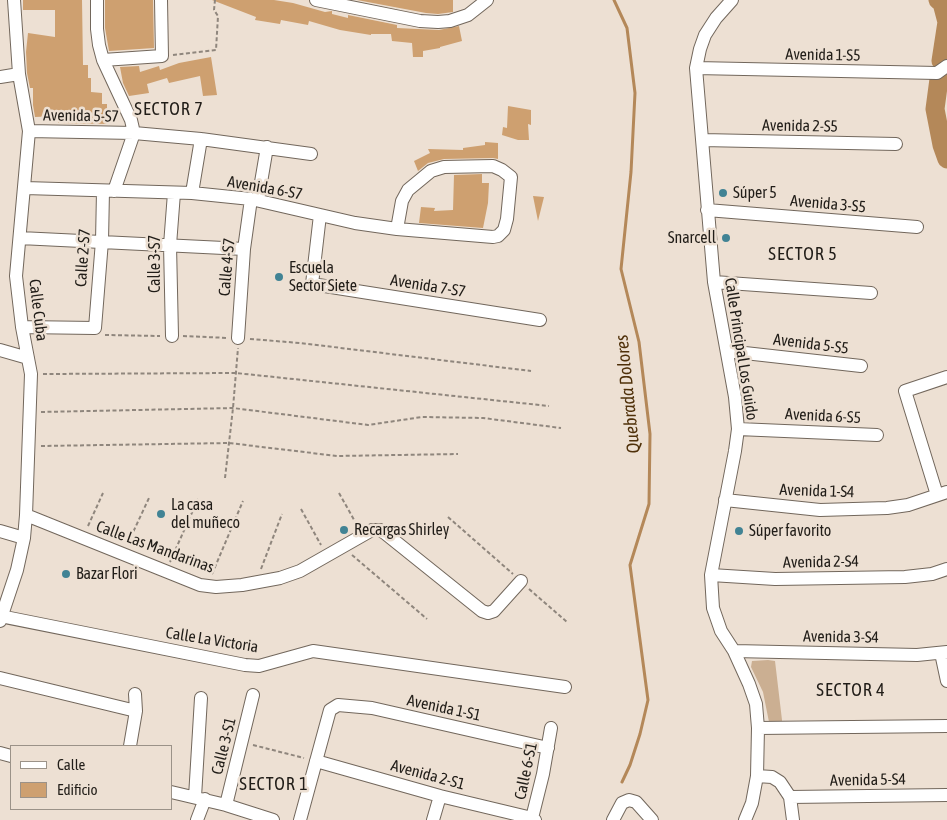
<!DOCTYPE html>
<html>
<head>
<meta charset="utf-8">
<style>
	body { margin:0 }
	#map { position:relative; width:947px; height:820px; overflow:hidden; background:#ede0d3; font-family:"Asap Condensed",sans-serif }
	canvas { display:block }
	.legend { position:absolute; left:10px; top:745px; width:162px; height:65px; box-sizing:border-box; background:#ede0d3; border:1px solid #9b9288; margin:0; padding:6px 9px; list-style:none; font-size:15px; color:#211d18 }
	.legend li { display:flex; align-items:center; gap:10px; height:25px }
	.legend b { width:25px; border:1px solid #9b9288 }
</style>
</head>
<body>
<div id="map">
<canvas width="947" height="820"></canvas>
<ul class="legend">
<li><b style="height:6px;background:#fff"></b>Calle</li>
<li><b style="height:14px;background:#cea070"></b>Edificio</li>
</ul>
</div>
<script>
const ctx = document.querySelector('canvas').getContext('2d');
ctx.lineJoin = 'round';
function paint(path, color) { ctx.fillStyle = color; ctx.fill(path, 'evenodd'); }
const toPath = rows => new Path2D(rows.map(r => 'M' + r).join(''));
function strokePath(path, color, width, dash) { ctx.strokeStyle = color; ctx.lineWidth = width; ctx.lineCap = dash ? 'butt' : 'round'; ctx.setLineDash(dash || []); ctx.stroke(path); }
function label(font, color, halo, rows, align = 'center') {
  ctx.font = font + ' "Asap Condensed",sans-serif'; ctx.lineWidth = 5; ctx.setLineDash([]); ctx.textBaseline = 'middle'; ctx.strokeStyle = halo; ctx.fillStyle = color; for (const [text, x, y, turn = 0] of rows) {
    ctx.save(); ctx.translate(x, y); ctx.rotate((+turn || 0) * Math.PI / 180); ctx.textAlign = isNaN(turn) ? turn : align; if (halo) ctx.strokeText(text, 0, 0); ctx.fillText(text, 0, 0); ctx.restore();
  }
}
paint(toPath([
	[768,660,775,661,782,720,782,725,770,727,763,692,751,667,752,661]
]), '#cbaf92');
strokePath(toPath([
	[614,0,627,28,635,93,631,172,621,269,639,342,650,434,649,504,630,565,648,700,640,734,630,765,622,782]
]), '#b48859', 3);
strokePath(toPath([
	[938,0,942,3,947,22,941,61],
	[939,79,935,109,942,145,947,159]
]), '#b48859', 19);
paint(toPath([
	[23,0,82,0,83,65,88,65,88,78,91,78,91,92,102,93,102,104,107,104,107,117,109,117,109,124,58,123,58,116,35,117,33,105,33,88,30,88,27,73,26,52,28,33,55,37,55,10,23,10],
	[105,0,153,0,154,48,109,51,105,28],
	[212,0,274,0,293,3,325,12,332,11,332,14,348,18,348,15,397,25,397,28,439,30,459,26,462,41,440,47,440,48,423,51,423,57,413,57,412,43,392,41,391,34,371,34,371,35,340,30,309,21,308,25,281,20,280,24,255,20,256,17],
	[357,0,453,0,453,12,438,14,426,13],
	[211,57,217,95,203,96,200,76,169,83,167,78,147,84,149,93,129,96,123,83,120,67,139,66,140,72,159,66,160,70,179,63],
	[508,106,531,110,531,125,528,124,529,140,518,140,502,135,503,127,507,128],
	[485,142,498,143,498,159,493,158,444,159,428,163,418,171,414,161,430,153,428,149,463,150,463,148,485,145],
	[482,174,482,183,489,183,488,203,483,228,419,223,421,207,435,208,434,211,453,210,454,175],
	[533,196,544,197,538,221]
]), '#cea070');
const minor = toPath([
	[97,0,97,29,99,45,103,60,131,120,134,133,114,191],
	[316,0,420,21,438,22,450,21,468,15,487,0],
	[732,0,716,18,705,35,700,49,696,68,714,282,735,397,738,429,735,451,711,575,713,608,721,631,734,651,749,684,756,704,758,728,757,776,752,803,745,820],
	[103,60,162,56,161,0],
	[696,68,937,73,947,66],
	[0,77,19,74],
	[29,131,134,133,201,139,311,154],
	[702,140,896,144],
	[25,188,192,193,251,199,355,223,397,229,493,237,498,236,504,230,507,219,511,177,502,170,493,166,444,167,431,171,408,190,402,201,397,229],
	[192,193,201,139],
	[258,200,267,147],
	[707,210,917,227],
	[320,215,312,284,540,320],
	[20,238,244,249],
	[714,282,871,293],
	[22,327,95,328,102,241,103,191],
	[172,336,170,245,174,193],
	[238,338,244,249,251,199],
	[0,350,28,358],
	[727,351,861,366],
	[738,429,877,435],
	[937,495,905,391,947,377],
	[725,500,820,510,887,508,908,505,947,492],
	[26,515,200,585,216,587,242,585,280,578,300,571,372,530,380,530,386,534,482,611,488,613,494,611,521,581],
	[0,531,24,538],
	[711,575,775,579,905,577,932,574,947,569],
	[0,616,245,665,259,666,313,651,565,687],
	[0,621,17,570,24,538,26,515,31,374,22,327,16,276,29,131,19,74,14,0],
	[734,651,917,655,947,652],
	[941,653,947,681],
	[0,678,136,711],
	[758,728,947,726],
	[130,746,136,711,135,694],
	[0,753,11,756],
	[316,761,440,796,532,818],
	[757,776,772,777,780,782,790,797,793,820],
	[171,792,226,805,273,820],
	[195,797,201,698],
	[790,797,947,795],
	[226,805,253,695],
	[197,820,205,799],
	[300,820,330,710,338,705,372,708,548,748],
	[433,820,440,796],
	[535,820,532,818,543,774,551,728],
	[613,820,622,803,629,800,636,802,652,820]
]);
strokePath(minor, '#72675c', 14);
strokePath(toPath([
	[173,55,216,50,218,16,214,10,215,0],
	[105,335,160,336],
	[183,336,228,338],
	[250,339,300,343,531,371],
	[43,374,236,373,549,406],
	[41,412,233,408,368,425,422,417,483,418,561,428],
	[41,446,229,443,337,456,458,454],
	[225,478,233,408,238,348],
	[339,493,357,525],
	[301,509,321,545],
	[448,517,513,574],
	[88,526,103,493],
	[128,543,149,498],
	[352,555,427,619],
	[170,562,198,499],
	[261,569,282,514],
	[212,574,243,501],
	[529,589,567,622],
	[253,745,304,758]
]), '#8f867d', 2, [4, 2.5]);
strokePath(minor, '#fff', 12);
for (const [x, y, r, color] of [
	[723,193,5,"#418394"],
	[726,238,5,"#418394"],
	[279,277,5,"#418394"],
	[161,514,5,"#418394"],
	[344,530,5,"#418394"],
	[739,531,5,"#418394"],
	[66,574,5,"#418394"]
]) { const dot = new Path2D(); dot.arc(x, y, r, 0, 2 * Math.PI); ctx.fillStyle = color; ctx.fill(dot); strokePath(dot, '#ede0d3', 2); }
label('16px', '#211d18', '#ede0d3', [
	["Avenida 1-S5",823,55,1],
	["Avenida 5-S7",81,116,1],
	["Avenida 2-S5",800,126,1],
	["Avenida 6-S7",265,188,10],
	["Avenida 3-S5",828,204,5],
	["Calle 2-S7",83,258,-86],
	["Calle 3-S7",155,264,-90],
	["Calle 4-S7",227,267,-85],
	["Avenida 7-S7",428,286,9],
	["Calle Cuba",38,310,83],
	["Avenida 5-S5",811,344,7],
	["Calle Principal Los Guido",741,349,81],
	["Avenida 6-S5",823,416,3],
	["Avenida 1-S4",817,491,2],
	["Calle Las Mandarinas",155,547,20],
	["Avenida 2-S4",821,562,-1],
	["Avenida 3-S4",841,637,1],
	["Calle La Victoria",212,640,9],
	["Avenida 1-S1",444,708,12],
	["Calle 3-S1",224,746,-76],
	["Calle 6-S1",526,771,-78],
	["Avenida 2-S1",428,775,15],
	["Avenida 5-S4",868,780,-1]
]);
label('16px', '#211d18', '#ede0d3', [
	["Súper 5",733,193],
	["Snarcell",716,238,"right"],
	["Escuela",289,268],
	["Sector Siete",289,286],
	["La casa",171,505],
	["del muñeco",171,523],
	["Recargas Shirley",354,530],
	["Súper favorito",749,531],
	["Bazar Flori",76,574]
], 'left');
ctx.letterSpacing = '1px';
label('18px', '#211d18', '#ede0d3', [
	["SECTOR 7",169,109],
	["SECTOR 5",803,254],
	["SECTOR 4",851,690],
	["SECTOR 1",274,784]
]);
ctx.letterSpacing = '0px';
label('italic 18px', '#4f3009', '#ede0d3', [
	["Quebrada Dolores",628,394,-96]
]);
</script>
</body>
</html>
